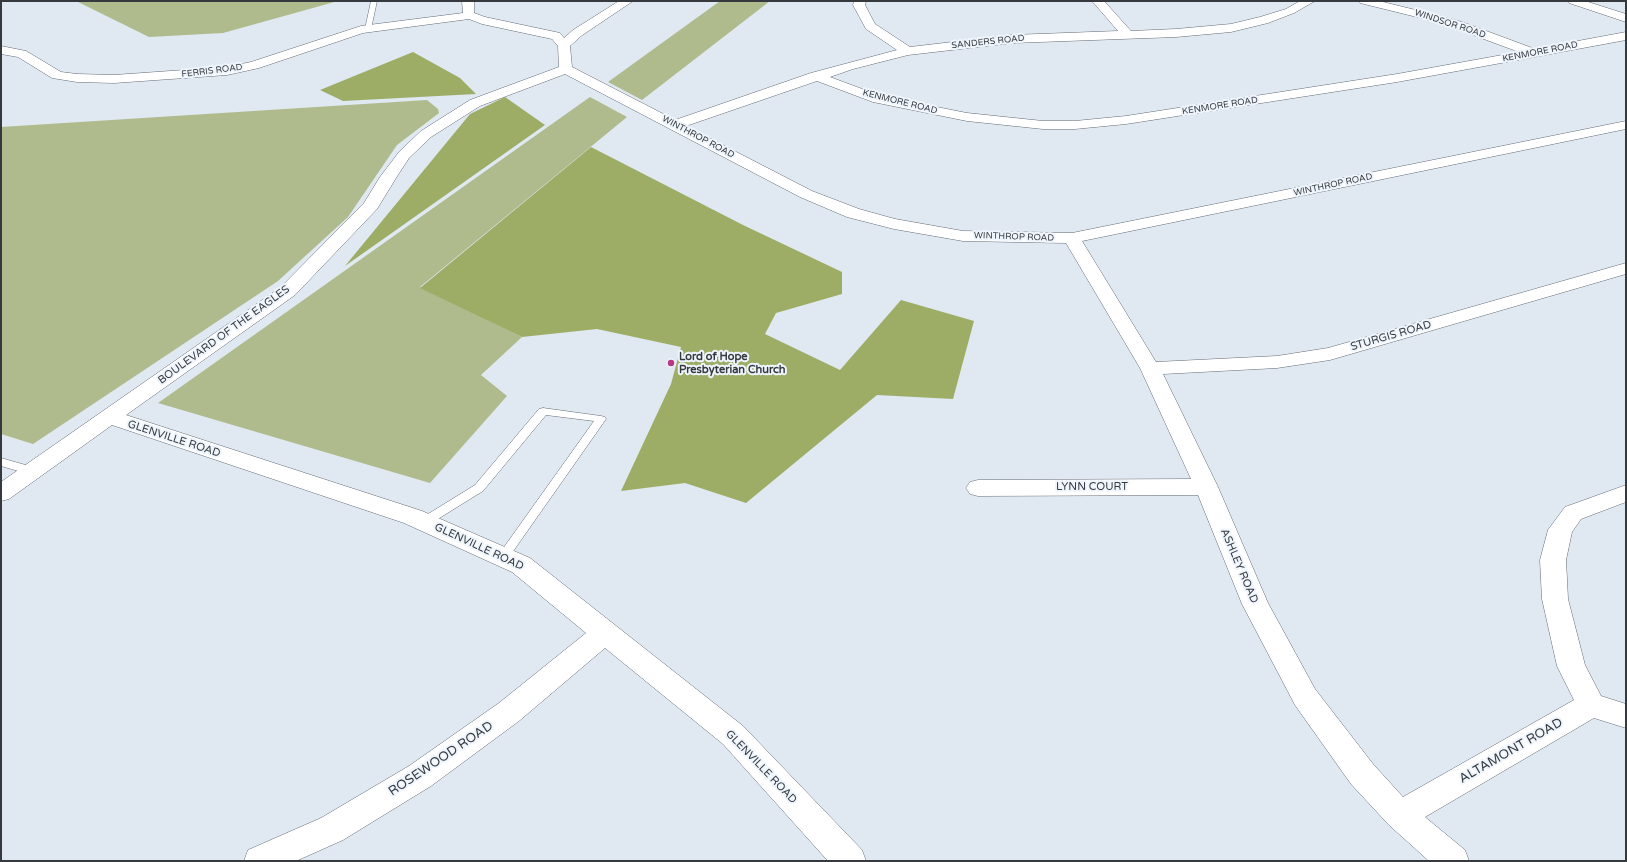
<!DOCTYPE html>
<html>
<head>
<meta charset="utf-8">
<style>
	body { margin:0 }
	#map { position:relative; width:1627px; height:862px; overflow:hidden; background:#e0e8f2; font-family:"Varela Round",sans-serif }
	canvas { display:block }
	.frame { position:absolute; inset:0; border:2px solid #36393d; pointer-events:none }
</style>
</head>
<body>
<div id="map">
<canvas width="1627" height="862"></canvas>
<div class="frame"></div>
</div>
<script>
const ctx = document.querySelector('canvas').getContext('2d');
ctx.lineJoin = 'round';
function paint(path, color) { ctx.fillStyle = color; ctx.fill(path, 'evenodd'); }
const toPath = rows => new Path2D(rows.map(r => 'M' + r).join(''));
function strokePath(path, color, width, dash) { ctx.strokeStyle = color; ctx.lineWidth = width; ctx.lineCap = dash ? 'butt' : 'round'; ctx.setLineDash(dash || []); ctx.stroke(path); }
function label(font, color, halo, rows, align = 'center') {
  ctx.font = font + ' "Varela Round",sans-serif'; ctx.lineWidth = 4; ctx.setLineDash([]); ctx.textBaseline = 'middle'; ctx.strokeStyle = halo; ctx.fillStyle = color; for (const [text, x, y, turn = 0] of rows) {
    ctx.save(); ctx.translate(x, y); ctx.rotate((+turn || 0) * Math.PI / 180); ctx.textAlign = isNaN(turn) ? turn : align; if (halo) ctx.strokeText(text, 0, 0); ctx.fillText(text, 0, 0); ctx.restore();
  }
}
paint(toPath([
	[76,1,338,1,223,33,149,37],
	[720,1,770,1,642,100,608,82],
	[590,97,627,117,420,287,522,337,481,375,507,396,430,483,158,403],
	[427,100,438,109,439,113,397,145,348,217,278,281,33,444,1,434,1,127]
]), '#afbb8c');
paint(toPath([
	[413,52,460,78,476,94,343,101,320,90],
	[505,97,545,125,345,266,470,114],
	[591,147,743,225,842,272,842,294,776,313,765,334,840,370,901,300,974,321,953,399,877,395,746,503,685,483,621,491,671,384,681,347,597,329,522,337,420,288]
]), '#9dad65');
const service = toPath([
	[371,1,377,1,371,29,368,31,365,29,371,1],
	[543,408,601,416,605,417,606,419,507,560,503,562,499,560,497,557,594,421,546,415,483,491,428,525,424,526,420,525,418,522,420,519,475,485,539,409,543,408],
	[1,458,36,468,38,471,36,474,32,475,1,466,1,458]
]);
const minor = toPath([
	[462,1,474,1,474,13,485,17,560,33,564,38,573,30,619,1,633,1,581,36,570,46,572,67,675,120,811,73,897,50,866,29,853,5,854,1,866,1,865,5,875,24,910,47,1012,35,1118,31,1092,1,1104,1,1131,31,1176,29,1231,24,1260,17,1286,9,1300,1,1315,1,1294,13,1268,23,1231,32,1176,37,1012,43,908,55,853,69,830,77,881,96,967,113,1043,121,1075,121,1126,116,1397,74,1519,52,1454,28,1425,19,1360,3,1358,1,1379,1,1432,14,1462,22,1535,49,1626,32,1626,40,1534,57,1397,82,1126,124,1075,129,1043,129,967,121,873,102,817,81,686,126,812,191,859,209,895,219,963,231,1072,233,1626,121,1626,129,1082,241,1156,362,1277,356,1328,348,1626,263,1626,274,1330,360,1277,368,1163,374,1218,487,1268,603,1315,689,1373,764,1403,797,1574,700,1557,666,1542,599,1540,560,1548,530,1565,507,1626,485,1626,502,1581,519,1572,532,1566,560,1568,599,1585,665,1601,696,1626,704,1626,728,1594,718,1425,817,1465,850,1469,861,1429,861,1389,825,1351,784,1295,705,1242,604,1198,495,978,496,970,494,966,488,970,482,978,480,1191,479,1140,368,1066,243,963,241,894,229,847,217,800,197,565,74,480,106,431,137,409,158,396,178,377,209,295,295,126,415,422,511,530,558,743,726,862,850,866,861,828,861,723,744,605,648,519,721,431,786,343,840,296,861,244,861,248,850,321,818,409,766,499,703,586,633,512,572,404,523,112,425,9,499,1,501,1,482,281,287,364,203,380,177,399,152,421,131,470,100,559,67,558,46,552,39,482,24,469,19,363,33,259,68,227,75,114,83,77,82,52,78,18,57,1,54,1,46,26,51,61,72,77,74,114,75,227,67,251,62,361,26,463,13,462,1],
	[1567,1,1585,1,1626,14,1626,22,1569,3,1567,1]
]);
strokePath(service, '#646b74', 1);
strokePath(minor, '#646b74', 1);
paint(service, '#fff');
paint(minor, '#fff');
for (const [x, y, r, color] of [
	[671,363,4,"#b73885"]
]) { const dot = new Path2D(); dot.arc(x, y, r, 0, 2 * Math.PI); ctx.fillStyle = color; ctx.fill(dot); strokePath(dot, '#eff5fd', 1.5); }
label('9px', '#36393d', '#eff5fd', [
	["WINDSOR ROAD",1450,24,18],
	["SANDERS ROAD",988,42,-6],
	["KENMORE ROAD",1540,52,-11],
	["FERRIS ROAD",212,71,-7],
	["KENMORE ROAD",900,102,14],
	["KENMORE ROAD",1220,106,-9],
	["WINTHROP ROAD",698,137,28],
	["WINTHROP ROAD",1333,185,-12],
	["WINTHROP ROAD",1014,237,2]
]);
label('11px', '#36393d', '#eff5fd', [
	["BOULEVARD OF THE EAGLES",224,335,-36],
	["STURGIS ROAD",1391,336,-16],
	["GLENVILLE ROAD",174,439,18],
	["LYNN COURT",1092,487],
	["GLENVILLE ROAD",479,547,25],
	["ASHLEY ROAD",1239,566,67],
	["GLENVILLE ROAD",761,767,46]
]);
label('bold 11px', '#36393d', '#eff5fd', [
	["Lord of Hope",679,357],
	["Presbyterian Church",679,370]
], 'left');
label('13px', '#36393d', '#eff5fd', [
	["ALTAMONT ROAD",1511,751,-30],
	["ROSEWOOD ROAD",441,759,-34]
]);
</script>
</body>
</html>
